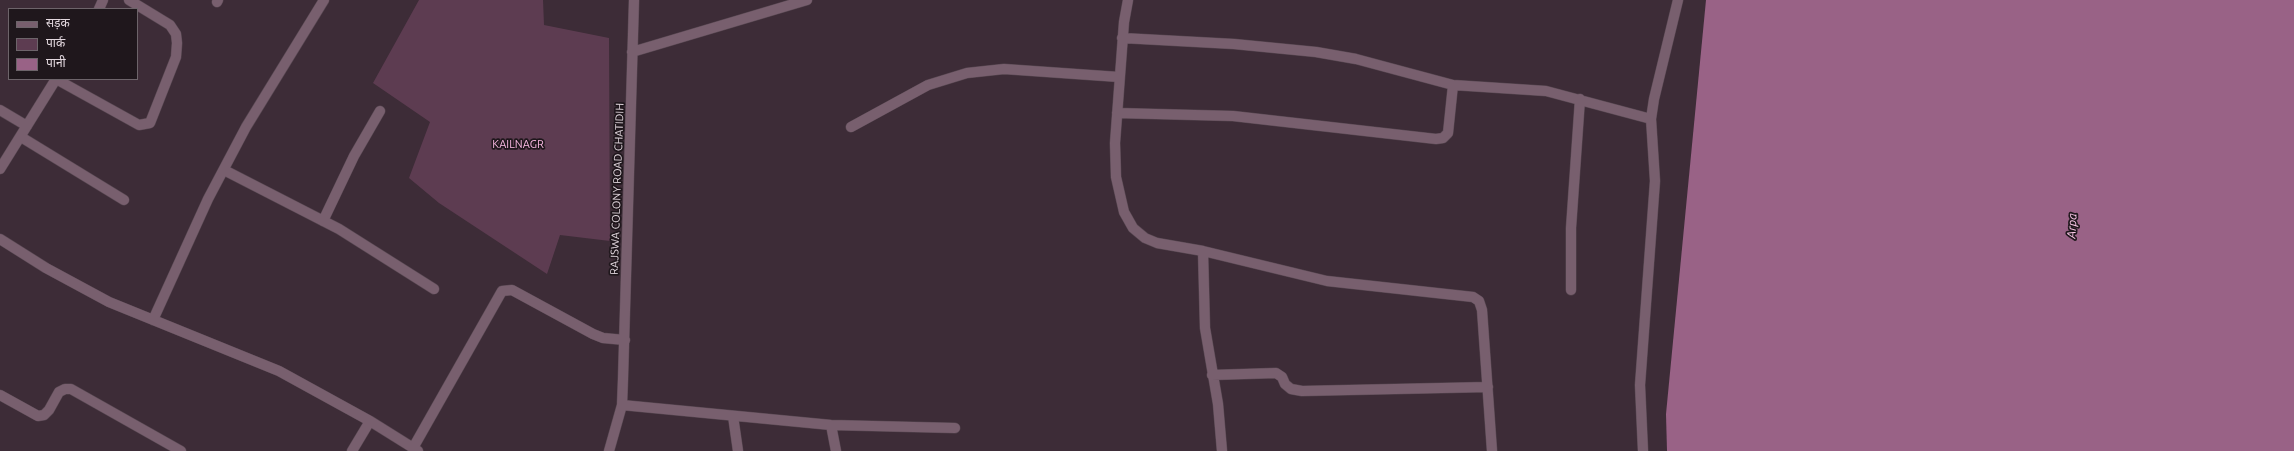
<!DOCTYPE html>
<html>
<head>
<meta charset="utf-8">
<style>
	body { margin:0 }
	#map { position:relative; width:2294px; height:451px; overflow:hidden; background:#3d2c37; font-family:Ubuntu,"Noto Sans Devanagari",sans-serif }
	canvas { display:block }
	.legend { position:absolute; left:8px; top:8px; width:130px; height:72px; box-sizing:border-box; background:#1f171c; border:1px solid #6d646a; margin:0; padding:5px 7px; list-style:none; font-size:12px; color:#e3d8df }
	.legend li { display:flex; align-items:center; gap:8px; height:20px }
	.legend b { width:20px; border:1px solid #6d646a }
</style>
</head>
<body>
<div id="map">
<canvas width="2294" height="451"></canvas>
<ul class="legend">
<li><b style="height:5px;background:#785f6e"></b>सड़क</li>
<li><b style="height:11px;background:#5d3c51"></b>पार्क</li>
<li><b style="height:11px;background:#996286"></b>पानी</li>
</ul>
</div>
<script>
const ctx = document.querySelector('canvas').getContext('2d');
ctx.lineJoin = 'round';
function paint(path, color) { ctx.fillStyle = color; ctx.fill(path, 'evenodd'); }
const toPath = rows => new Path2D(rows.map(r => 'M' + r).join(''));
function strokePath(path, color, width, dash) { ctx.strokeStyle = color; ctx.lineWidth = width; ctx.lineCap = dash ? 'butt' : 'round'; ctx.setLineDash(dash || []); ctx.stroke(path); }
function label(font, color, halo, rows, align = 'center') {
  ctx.font = font + ' Ubuntu,sans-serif'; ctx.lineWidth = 3.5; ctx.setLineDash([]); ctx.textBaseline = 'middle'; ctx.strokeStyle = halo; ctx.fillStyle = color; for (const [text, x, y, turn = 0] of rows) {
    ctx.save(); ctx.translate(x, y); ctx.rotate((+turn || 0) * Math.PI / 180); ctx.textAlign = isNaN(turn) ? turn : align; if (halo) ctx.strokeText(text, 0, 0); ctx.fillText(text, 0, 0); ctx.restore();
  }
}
paint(toPath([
	[419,0,543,0,544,25,609,38,610,241,560,235,547,274,439,203,409,178,430,122,373,83]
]), '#5d3c51');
paint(toPath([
	[1706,0,2294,0,2294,451,1667,451,1666,414]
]), '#996286');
const minor = toPath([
	[1128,0,1124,22,1115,143,1116,177,1124,212,1133,228,1145,238,1157,243,1203,251,1327,281,1473,297,1479,301,1482,310,1492,451],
	[217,2,218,0],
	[99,9,103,0],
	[1122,38,1234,44,1316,52,1356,59,1453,85,1546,91,1651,119],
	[632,52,807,0],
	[56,79,139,125,150,123,176,57,177,43,176,34,170,25,129,0],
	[0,110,27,126],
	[1117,113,1233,116,1436,139,1443,138,1448,133,1453,85],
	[851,127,928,85,967,73,1004,69,1119,77],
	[21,137,124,200],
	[0,169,56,79],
	[224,170,339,229,434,289],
	[323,221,354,156,380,111],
	[0,239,46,268,109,302,279,371,370,421,418,451],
	[1203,251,1205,328,1218,404,1222,451],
	[1571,290,1571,228,1580,99],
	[153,320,208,199,246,127,324,0],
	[1212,375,1276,373,1282,377,1285,384,1291,389,1302,391,1488,387],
	[0,395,38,416,44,415,49,410,59,392,65,389,71,389,181,451],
	[622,405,831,425,955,428],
	[733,416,738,451],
	[831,425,836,451],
	[413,448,502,291,512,290,593,334,603,338,625,340],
	[352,451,370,421],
	[609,451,622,405,623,379,634,0],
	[1643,451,1640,385,1655,181,1651,119,1654,99,1678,0]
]);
strokePath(minor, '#584852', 11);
strokePath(minor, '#785f6e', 10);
label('11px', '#fdbbe6', '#1f171c', [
	["KAILNAGR",518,144]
]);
label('11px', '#e3d8df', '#1f171c', [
	["RAJSWA COLONY ROAD CHATIDIH",617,189,-88]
]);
label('italic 12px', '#fac7e7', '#1f171c', [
	["Arpa",2072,226,-87]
]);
</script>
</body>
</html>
